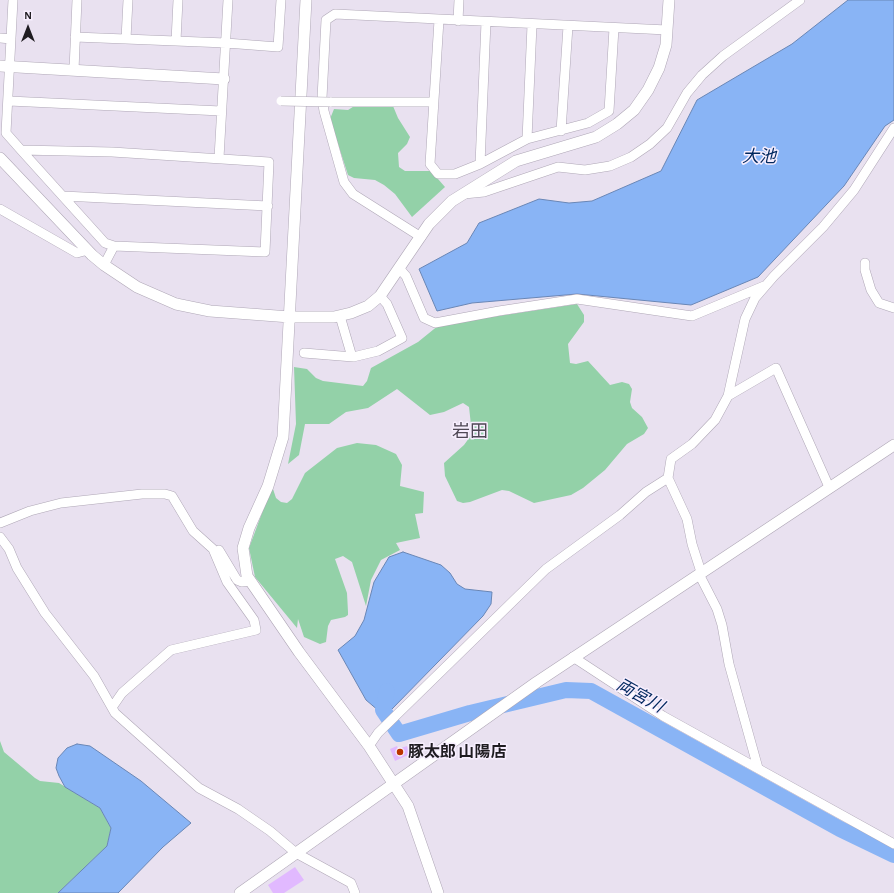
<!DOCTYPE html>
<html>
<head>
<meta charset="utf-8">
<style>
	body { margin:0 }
	#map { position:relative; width:894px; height:893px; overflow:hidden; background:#e9e1f0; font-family:"Alegreya Sans",sans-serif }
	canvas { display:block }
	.north { position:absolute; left:8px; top:8px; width:40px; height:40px; -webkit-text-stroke:3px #f7eefe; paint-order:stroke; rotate:0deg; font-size:11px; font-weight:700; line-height:16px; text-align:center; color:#1f1c21 }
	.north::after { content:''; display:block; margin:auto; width:14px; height:18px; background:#1f1c21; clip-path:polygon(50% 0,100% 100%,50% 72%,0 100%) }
</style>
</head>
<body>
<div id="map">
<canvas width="894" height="893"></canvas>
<div class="north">N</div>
</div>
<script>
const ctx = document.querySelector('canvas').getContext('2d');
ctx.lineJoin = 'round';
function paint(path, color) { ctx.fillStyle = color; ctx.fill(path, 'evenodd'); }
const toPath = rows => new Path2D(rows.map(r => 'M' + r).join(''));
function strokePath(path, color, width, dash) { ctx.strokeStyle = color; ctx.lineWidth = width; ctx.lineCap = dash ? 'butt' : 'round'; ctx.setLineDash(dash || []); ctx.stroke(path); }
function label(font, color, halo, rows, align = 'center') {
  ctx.font = font + ' "Alegreya Sans","Noto Sans JP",sans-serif'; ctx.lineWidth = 3; ctx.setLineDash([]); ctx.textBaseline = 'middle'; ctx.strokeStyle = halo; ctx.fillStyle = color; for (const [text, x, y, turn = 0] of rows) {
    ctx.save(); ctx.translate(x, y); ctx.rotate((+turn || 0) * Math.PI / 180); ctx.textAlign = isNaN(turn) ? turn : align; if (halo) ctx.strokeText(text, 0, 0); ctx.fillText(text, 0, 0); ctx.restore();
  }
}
paint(toPath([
	[356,105,393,106,398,118,410,137,407,144,398,153,399,167,405,171,431,171,445,187,412,217,395,194,384,185,375,180,354,178,348,175,330,119,334,109,348,110],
	[577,304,584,315,584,322,568,344,570,363,576,364,588,361,610,385,622,382,629,384,632,389,630,402,632,408,642,417,648,428,644,434,627,444,605,470,583,488,571,495,534,503,509,491,502,490,470,502,463,503,457,501,445,476,444,463,464,445,472,434,469,407,463,403,444,412,430,415,397,389,368,408,346,412,329,424,305,424,299,455,288,464,296,424,294,367,307,369,316,378,323,381,363,386,367,381,371,368,418,342,439,325],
	[357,443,376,445,396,454,402,465,400,486,424,492,423,513,415,514,420,538,396,543,400,550,381,560,371,580,366,606,352,562,343,556,335,559,347,593,348,612,348,615,345,617,331,620,328,626,326,642,320,644,304,637,298,619,297,628,255,577,249,548,272,486,276,498,281,502,287,503,292,499,305,473,337,448],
	[0,741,4,752,35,778,40,781,59,783,100,808,111,828,107,846,58,893,0,893]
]), '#93d1a8');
const water = toPath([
	[848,0,894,0,894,120,885,126,844,186,758,277,691,305,577,294,472,303,437,311,419,269,467,243,479,223,539,199,569,203,592,201,661,171,697,100,792,44,848,0],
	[403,552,441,565,450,573,457,584,465,589,492,592,491,604,483,616,391,710,379,711,366,700,338,650,355,636,364,620,374,582,389,557,403,552],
	[77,744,90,746,141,781,191,823,163,847,118,893,58,893,107,846,111,828,100,808,65,787,59,776,56,768,58,758,67,748,77,744]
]);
paint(water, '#89b4f5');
strokePath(water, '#6986b5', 1);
strokePath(toPath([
	[387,691,383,710,399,734,470,713,566,690,591,691,840,829,894,855]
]), '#89b4f5', 16);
paint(toPath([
	[397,746,398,749,407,746,410,754,395,761,390,749],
	[295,867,304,880,284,893,273,893,268,885]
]), '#e1b9ff');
const minor = toPath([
	[13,0,6,133,21,150,105,243,114,246,265,252,269,162,112,152,21,150],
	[439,20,430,164,438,174,455,174,480,164,527,139,588,123,609,111,614,28],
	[458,21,459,0],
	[75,37,226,43,278,47,281,0],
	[0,38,11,39],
	[126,39,128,0],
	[176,41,178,0],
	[74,70,77,0],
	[9,101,221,111],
	[330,102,433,102],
	[561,131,568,26],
	[527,139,532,25],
	[219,158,228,0],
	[480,164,486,22],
	[464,194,484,192,558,167,585,170,610,166,631,157,650,144,667,128,687,93,702,75,723,56,800,0],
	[63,196,268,206],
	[0,209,77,253,88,250],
	[421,237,353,194,344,182,324,111,322,98,326,20,335,14,667,30],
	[865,263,865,270,871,290,879,303,894,308],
	[104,265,114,246],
	[399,268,406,276,424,318,435,323,499,311,577,299,692,316,764,286],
	[340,316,352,357],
	[304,353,353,357,378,351,402,338,387,304,380,296],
	[728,396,776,368,829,487],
	[668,478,687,519,692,544,701,572],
	[0,523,30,511,61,503,142,494,165,494,172,496,193,531,213,549,227,582,254,620,256,630,171,650,122,693,113,706],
	[0,537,9,549,17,568,45,613,94,676,115,713,199,788,238,809,270,831,296,853,351,883,355,893],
	[219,550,237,580,242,582,251,581],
	[699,574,717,609,722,625,729,664,758,768],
	[573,657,663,716,894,844],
	[369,746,378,733,546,569,620,515,646,492,668,478,671,459,692,444,715,420,728,396,745,319,755,298,774,276,823,227,854,190,894,128]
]);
const tertiary = toPath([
	[306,0,283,437,268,486,249,528,243,548,247,576,299,652,369,746,408,806,438,893],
	[0,66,224,79],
	[0,158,92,255,104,265,137,287,176,304,210,311,290,317,334,317,351,313,368,306,380,296,429,224,452,201,516,161,596,137,617,124,634,110,648,90,659,68,666,45,669,0],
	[240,893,537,682,894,445]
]);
strokePath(minor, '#afa7b6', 10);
strokePath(tertiary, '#afa7b6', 12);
strokePath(minor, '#fff', 9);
strokePath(tertiary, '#fff', 11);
const minorBridge = toPath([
	[281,101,330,102]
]);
strokePath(minorBridge, '#afa7b6', 10, []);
strokePath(minorBridge, '#fff', 9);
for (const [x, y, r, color] of [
	[400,752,4,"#bc3400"]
]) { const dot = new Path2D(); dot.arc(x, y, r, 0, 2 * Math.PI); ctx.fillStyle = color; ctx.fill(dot); strokePath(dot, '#f7eefe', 1.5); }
label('bold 16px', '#1f1c21', '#f7eefe', [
	["豚太郎 山陽店",408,752]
], 'left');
label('italic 17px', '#00275e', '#f7eefe', [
	["大池",759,157],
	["両宮川",640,696,29]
]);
label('18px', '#4f4855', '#f7eefe', [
	["岩田",470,432]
]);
</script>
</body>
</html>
